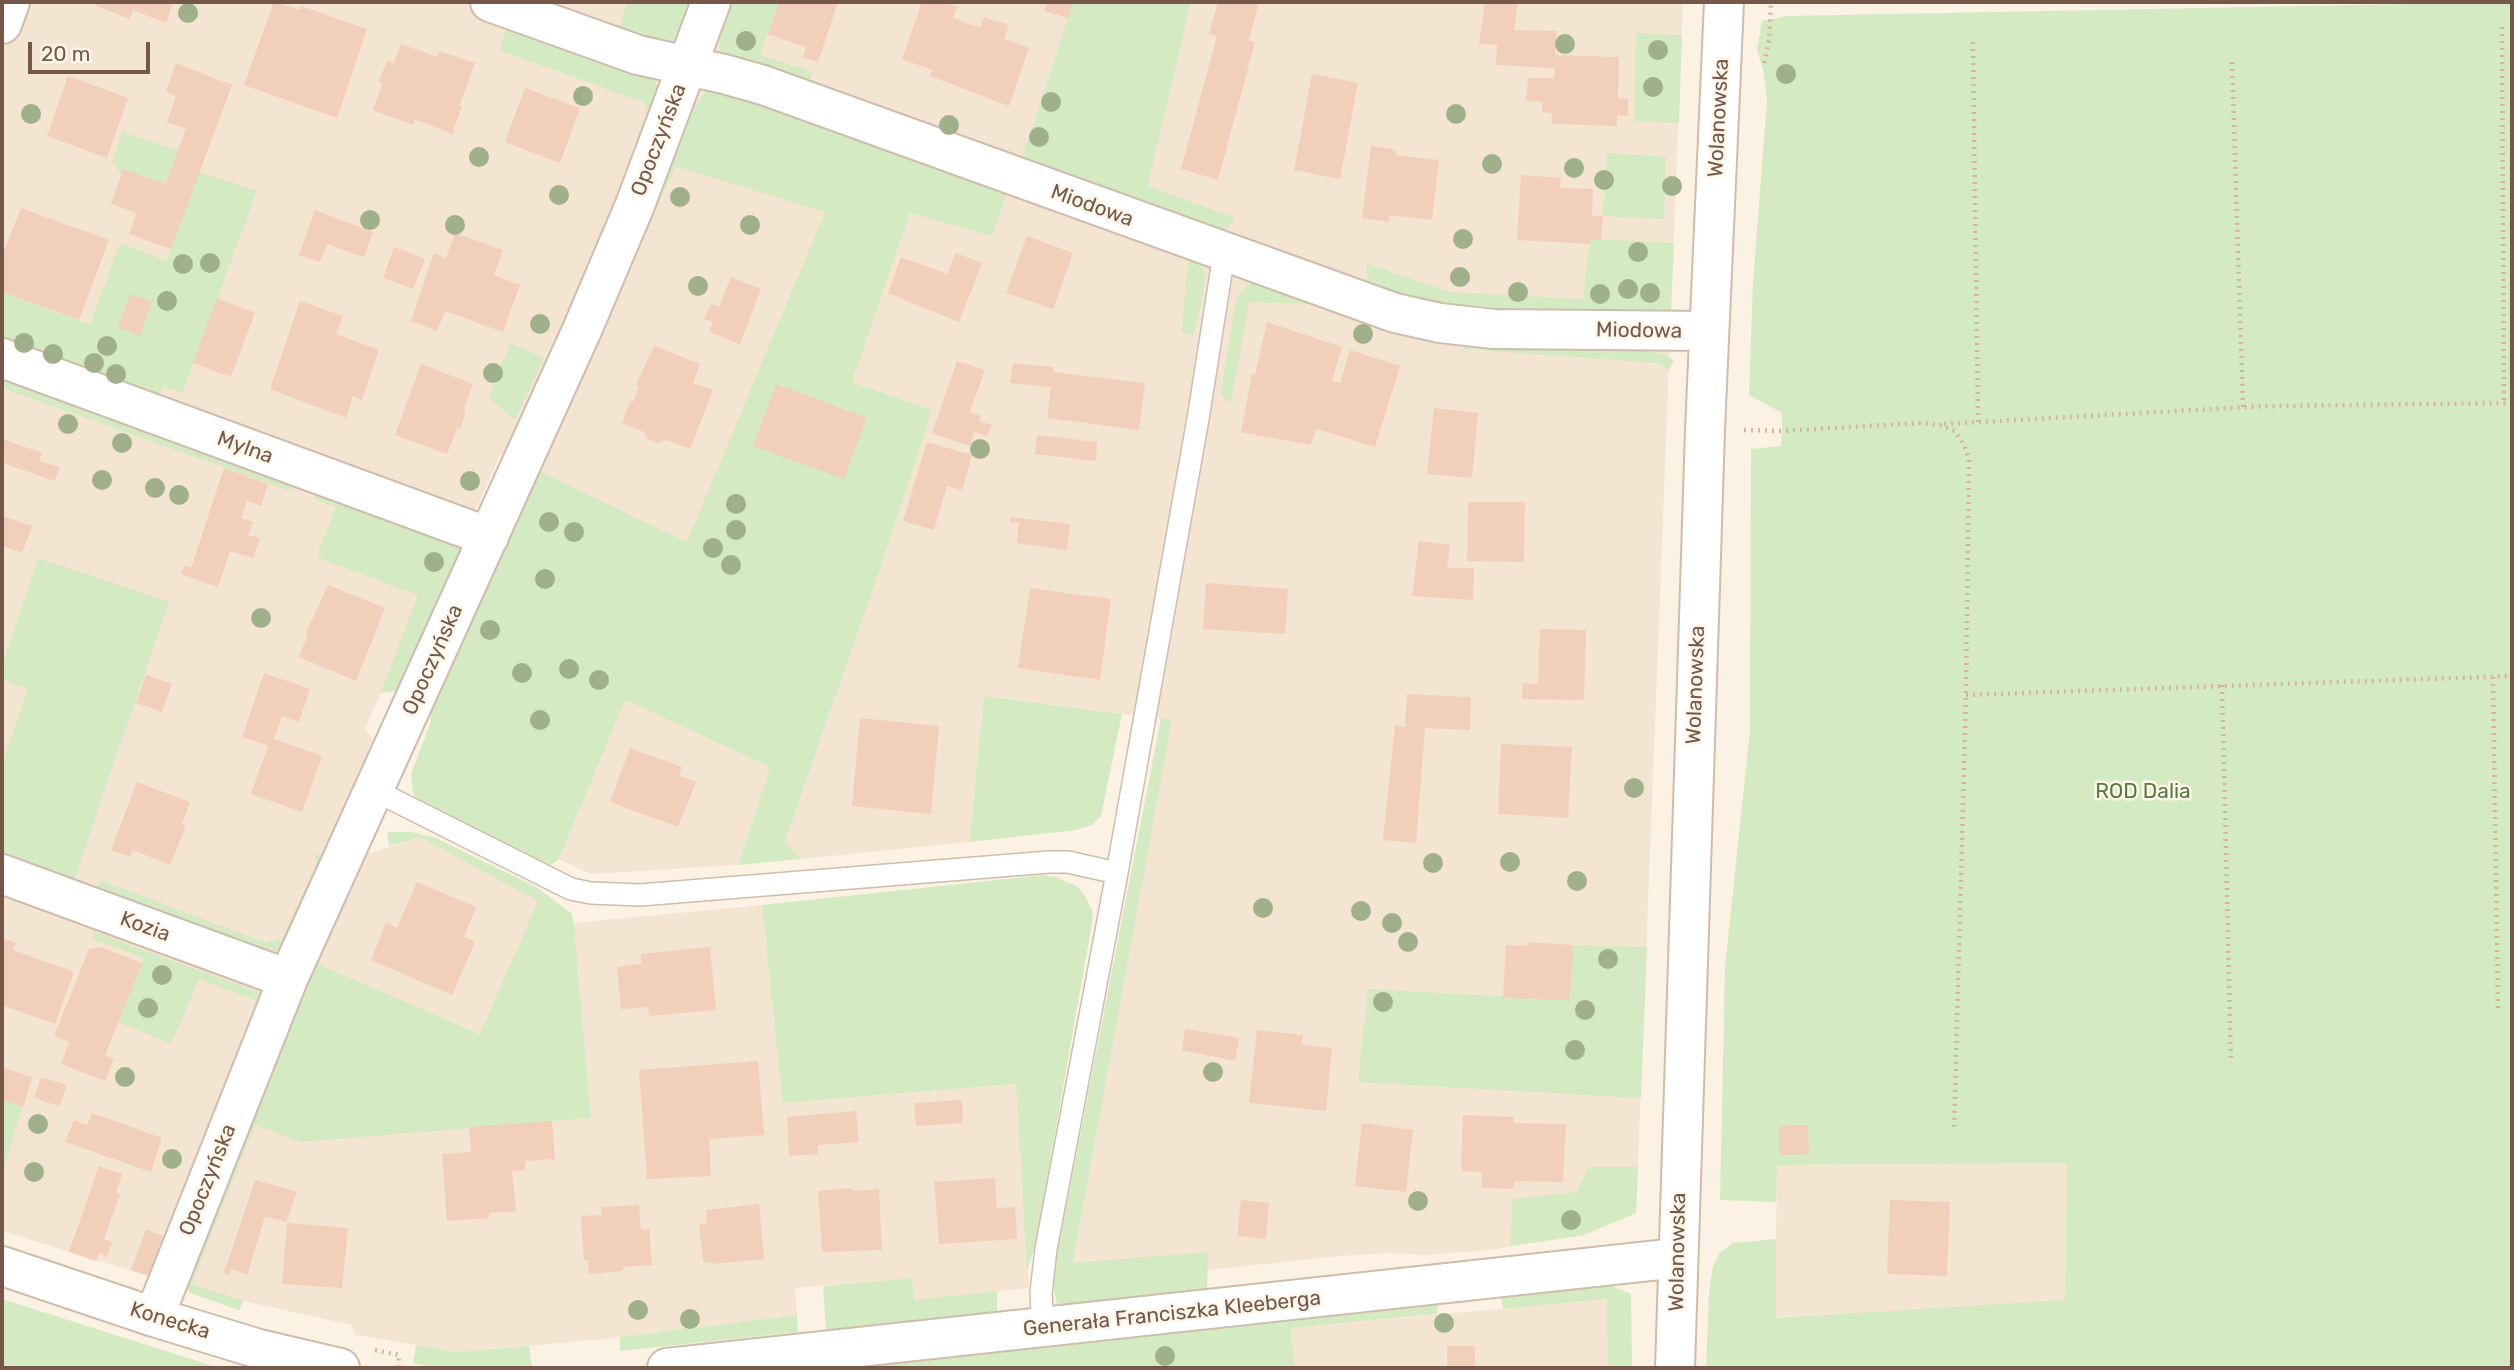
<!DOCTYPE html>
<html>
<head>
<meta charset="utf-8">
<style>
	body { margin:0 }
	#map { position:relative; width:2514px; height:1370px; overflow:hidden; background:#fcf2e4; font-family:Rubik,sans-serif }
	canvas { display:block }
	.frame { position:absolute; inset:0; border:4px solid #755849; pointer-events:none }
	.scale { position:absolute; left:28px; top:42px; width:122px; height:32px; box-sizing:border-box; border:4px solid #755849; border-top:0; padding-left:9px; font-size:21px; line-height:24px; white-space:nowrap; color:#755849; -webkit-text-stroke:5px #fff6ea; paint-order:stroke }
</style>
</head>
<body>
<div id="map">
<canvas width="2514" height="1370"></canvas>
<div class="frame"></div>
<div class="scale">20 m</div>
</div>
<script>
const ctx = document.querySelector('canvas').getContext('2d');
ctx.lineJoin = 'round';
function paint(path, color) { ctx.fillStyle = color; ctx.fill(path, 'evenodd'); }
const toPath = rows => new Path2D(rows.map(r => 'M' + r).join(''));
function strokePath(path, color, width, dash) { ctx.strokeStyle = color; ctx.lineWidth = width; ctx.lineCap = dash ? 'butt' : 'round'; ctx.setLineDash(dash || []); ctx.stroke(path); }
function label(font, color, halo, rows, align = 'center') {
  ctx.font = font + ' Rubik,sans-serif'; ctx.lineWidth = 5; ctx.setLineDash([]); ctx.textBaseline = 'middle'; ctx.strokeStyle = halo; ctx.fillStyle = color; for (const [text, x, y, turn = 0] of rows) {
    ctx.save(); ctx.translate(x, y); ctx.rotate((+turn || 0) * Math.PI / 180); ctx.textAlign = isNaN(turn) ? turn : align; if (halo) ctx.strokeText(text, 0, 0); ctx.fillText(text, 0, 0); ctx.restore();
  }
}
paint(toPath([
	[2,2,1073,2,1022,162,1148,187,1191,2,1683,2,1636,1213,1584,1235,1489,1250,1428,1255,1389,1253,1340,1256,1207,1270,1208,1253,1073,1264,1172,720,984,696,969,842,801,859,785,843,886,552,932,410,852,382,910,213,687,542,501,453,395,691,381,693,365,728,373,740,331,835,370,853,420,837,539,901,481,1034,320,967,282,940,214,1108,440,1129,591,1118,574,923,762,905,782,1103,1016,1084,1029,1288,914,1300,912,1278,795,1288,797,1315,605,1339,457,1352,356,1335,351,1325,244,1301,192,1284,148,1276,2,1231],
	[625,700,770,767,738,865,590,874,559,859],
	[2067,1163,2065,1301,1775,1318,1777,1165],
	[1608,1299,1608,1368,1294,1368,1291,1328]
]), '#f4e4d2');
paint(toPath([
	[628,2,695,2,683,36,673,46,618,30],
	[730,2,779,2,760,55,813,72,809,82,726,53,720,49,718,35],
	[1073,2,1191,2,1148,186,1235,218,1224,232,1021,162],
	[2512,2,2512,1368,1706,1368,1709,1292,1713,1266,1720,1253,1733,1243,1776,1239,1776,1318,2065,1300,2067,1163,1777,1165,1776,1202,1720,1200,1725,967,1750,730,1751,449,1781,446,1782,431,1782,413,1749,395,1753,283,1767,99,1763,69,1757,50,1762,21,1787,16],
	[508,25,645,74,653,80,658,87,659,95,644,143,637,138,647,111,643,102,499,50],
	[1636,33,1682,35,1679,123,1635,121],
	[716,88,1198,260,1203,267,1205,278,1201,305,1193,336,1181,332,1189,260,1007,193,992,236,910,213,852,382,932,410,886,552,785,842,801,859,738,865,770,767,625,700,559,859,549,866,420,805,413,793,411,774,430,724,432,704,537,470,687,542,825,212,675,166,648,228,643,225,691,110,706,92],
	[123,132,178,151,166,184,124,169,122,175,112,161],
	[1607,153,1666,157,1664,219,1603,216],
	[199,172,257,191,182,393,163,386,157,401,2,342,2,292,90,325,120,243,167,261],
	[1590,239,1674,243,1671,311,1650,315,1465,309,1426,304,1368,284,1366,263,1449,292,1583,299],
	[1262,281,1316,299,1314,304,1249,302,1231,403,1221,394,1236,300,1241,291,1250,284],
	[510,343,544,358,515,420,489,397],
	[1465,343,1646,351,1665,355,1674,361,1669,370,1658,363,1464,349],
	[2,374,294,483,290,491,2,388],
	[317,490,470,543,403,690,381,693,418,595,316,557,336,507,314,499],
	[38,558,169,602,74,880,2,858,2,764,28,689,2,679,2,666],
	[984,696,1122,714,1101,816,1092,825,1076,830,969,842],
	[1161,718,1172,720,1073,1263,1208,1252,1207,1292,1059,1310,1052,1285,1055,1265],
	[387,832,411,832,436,838,536,887,571,913,574,923,591,1118,300,1142,255,1125,192,1284,244,1301,239,1310,190,1293,185,1283,315,963,480,1034,538,901,420,837,389,846],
	[313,853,326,860,283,950,277,951,255,949,98,889,100,880,264,942,282,939,317,863],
	[1044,875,1056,877,1078,887,1086,898,1093,912,1092,923,1035,1247,1027,1270,1016,1084,782,1103,762,905],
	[94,932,260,993,262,997,219,1110,214,1108,257,1001,199,979,171,1044,118,1022,144,958,93,939],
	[1573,945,1647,947,1641,1098,1358,1082,1368,989,1569,1000],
	[2,1100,23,1107,2,1173],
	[1589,1167,1638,1167,1636,1213,1584,1235,1511,1246,1512,1199,1577,1192],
	[912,1278,914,1300,997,1291,997,1313,826,1331,823,1286],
	[1612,1286,1631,1294,1632,1368,1608,1368,1607,1299,1503,1309,1501,1297],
	[2,1299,194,1360,218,1368,2,1368],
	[1438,1305,1437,1314,1291,1328,1294,1368,859,1368],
	[797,1315,798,1332,620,1351,620,1337],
	[416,1345,457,1352,529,1346,532,1368,434,1368,413,1363]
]), '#d3eac2');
paint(toPath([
	[97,2,173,2,166,23,133,10,130,19,96,6],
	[274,2,300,10,301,6,367,29,337,118,244,85],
	[779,2,838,2,818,62,803,57,806,47,768,34],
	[922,2,942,2,957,7,953,18,980,28,984,17,1009,25,1004,39,1029,48,1009,106,930,76,932,70,902,59],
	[1047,2,1073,2,1068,18,1044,11],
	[1218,2,1259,2,1249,40,1255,42,1218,180,1181,169,1217,36,1209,34],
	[1485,2,1518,2,1514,30,1557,31,1555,55,1619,57,1618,98,1628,99,1628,116,1617,115,1617,126,1552,124,1552,113,1542,112,1543,102,1526,101,1528,78,1554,78,1555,68,1496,65,1497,45,1479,44],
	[401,44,437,57,439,51,475,63,459,106,462,107,452,134,415,119,413,125,373,110,383,83,379,81,387,61,394,63],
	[176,63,232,85,171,249,129,234,137,213,111,204,123,169,166,184,186,129,167,122,176,96,166,92],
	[1312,74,1358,83,1340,179,1294,170],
	[68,76,128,98,107,158,47,136],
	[525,88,580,108,560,163,505,142],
	[1371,146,1396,150,1395,155,1439,160,1432,220,1389,215,1389,222,1362,218],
	[1521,175,1561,178,1560,188,1593,189,1592,216,1603,216,1601,240,1590,239,1590,244,1517,240],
	[21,208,109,240,79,320,2,292,2,256],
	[315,210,373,232,364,257,327,244,320,262,299,255],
	[455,233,503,250,494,275,520,285,503,332,445,311,437,331,411,321,434,253,446,258],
	[1027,236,1073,253,1053,309,1006,293],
	[394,247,425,259,413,289,383,278],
	[956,253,982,263,959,322,888,293,901,257,947,274],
	[731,277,761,289,740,344,709,332,713,322,704,319,711,304,719,307],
	[130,294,152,302,140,336,118,328],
	[217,298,255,313,231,377,193,363],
	[300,301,343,316,336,334,379,350,362,400,353,396,346,418,270,389],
	[1267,322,1342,347,1332,381,1340,383,1350,350,1400,366,1375,447,1317,429,1310,445,1241,432,1252,374,1255,374],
	[654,346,700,364,693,383,713,390,690,449,667,440,658,443,648,439,644,432,622,423,630,401,633,402,639,387,636,385],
	[957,361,985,370,970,412,981,416,979,421,992,425,987,436,974,432,970,446,932,433],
	[1013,363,1053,367,1053,372,1145,383,1139,430,1047,418,1051,387,1010,383],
	[421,364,473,384,463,410,466,411,460,429,457,428,447,454,395,435],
	[776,384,867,418,844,479,753,446],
	[1434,408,1478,413,1472,478,1427,474],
	[1037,435,1097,442,1096,461,1035,454],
	[2,439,42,453,39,461,60,467,55,481,3,463,6,455,2,454],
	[927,442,972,455,962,490,947,486,934,530,903,521],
	[224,468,268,484,261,506,247,501,241,518,253,522,248,535,260,538,253,558,230,551,218,587,181,574,184,566,191,568],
	[1468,502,1525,502,1524,562,1467,561],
	[2,516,32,526,22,553,2,545],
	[1010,517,1070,524,1067,550,1017,543,1019,523,1010,522],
	[1419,541,1450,545,1447,568,1474,568,1473,600,1412,596],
	[1206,583,1288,589,1285,634,1203,629],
	[328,585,385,608,356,681,299,657,308,634,306,633],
	[1030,588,1111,599,1100,680,1018,668],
	[1540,629,1586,630,1584,700,1522,699,1523,683,1538,684],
	[264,673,310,689,299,722,282,716,274,739,322,756,302,812,251,794,268,746,242,737],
	[146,675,172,684,162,712,136,703],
	[1407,694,1471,697,1470,730,1425,728,1416,843,1383,840,1395,725,1405,727],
	[860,718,939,726,931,814,852,806],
	[1501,744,1572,747,1568,818,1498,814],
	[630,748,682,767,679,775,696,782,678,827,610,802],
	[137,782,190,802,182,825,186,826,170,865,133,850,130,857,111,850],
	[417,882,476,907,464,937,475,942,452,995,371,960,386,923,397,928],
	[2,938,16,943,13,950,74,972,55,1024,2,1005],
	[1527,942,1573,945,1570,1000,1503,998,1506,945,1527,946],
	[101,947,142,963,105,1055,114,1059,105,1081,61,1064,69,1042,54,1036,89,949],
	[710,947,716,1010,649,1016,648,1007,621,1009,617,967,641,964,641,954],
	[1185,1029,1239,1038,1235,1061,1182,1050],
	[1257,1030,1303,1035,1302,1045,1332,1048,1326,1111,1249,1103],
	[758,1061,764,1135,709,1139,711,1176,647,1179,639,1070],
	[2,1067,32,1077,23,1107,2,1100],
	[41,1077,67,1085,59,1106,34,1098],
	[962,1100,963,1123,916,1126,914,1103],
	[856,1111,859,1142,818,1145,818,1154,789,1156,787,1117],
	[92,1113,162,1138,151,1172,65,1142,74,1120,87,1125],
	[1463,1115,1513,1117,1514,1123,1566,1124,1563,1182,1515,1181,1513,1189,1482,1188,1482,1172,1461,1171],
	[552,1121,555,1159,525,1161,525,1170,512,1171,516,1211,489,1213,489,1218,447,1221,442,1154,471,1152,469,1127],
	[1362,1123,1413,1130,1406,1192,1355,1186],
	[1808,1125,1809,1154,1780,1155,1779,1126],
	[99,1166,122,1174,116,1193,120,1194,104,1239,112,1242,107,1256,99,1253,96,1261,69,1252],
	[995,1178,997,1208,1015,1207,1017,1239,939,1244,934,1182],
	[255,1180,297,1192,286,1222,265,1216,247,1275,231,1269,229,1275,224,1273],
	[851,1188,852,1191,879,1189,882,1250,822,1252,818,1191],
	[1241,1200,1269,1203,1266,1239,1237,1236],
	[1890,1200,1950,1202,1947,1276,1887,1274],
	[759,1204,764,1259,711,1264,711,1262,703,1262,699,1224,707,1223,706,1210],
	[639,1205,641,1230,649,1229,652,1265,623,1267,623,1271,589,1274,588,1260,584,1260,581,1216,602,1215,601,1207],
	[287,1223,348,1228,342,1288,282,1284],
	[146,1229,163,1236,148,1276,131,1270],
	[1447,1346,1475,1346,1475,1368,1447,1368]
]), '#f2cfbb');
const lane = toPath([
	[374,790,549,878,571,889,591,893,640,895,1049,862,1068,862,1117,873,1198,419,1224,254],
	[1043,1328,1041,1293,1046,1249,1117,873]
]);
const street = toPath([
	[490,2,638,55,724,74,763,85,1395,313,1440,323,1494,329,1709,331],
	[2,24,10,2],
	[2,358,489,537],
	[2,874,288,979],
	[2,1266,154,1317,259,1349,340,1368],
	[154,1317,288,979,582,330,635,205,711,2],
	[667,1368,1677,1258]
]);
const secondary = toPath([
	[1675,1368,1705,430,1724,2]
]);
strokePath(lane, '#d0bcad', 24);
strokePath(street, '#d0bcad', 42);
strokePath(secondary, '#d3bbaa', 42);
strokePath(toPath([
	[2502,27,2504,403],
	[1973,42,1978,422],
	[2232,62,2243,407],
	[1764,63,1769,40,1771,2],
	[1944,424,2266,406,2512,403],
	[1744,430,1782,431,1919,423,1940,425,1955,431,1964,445,1969,459,1966,695,1954,1131],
	[2493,677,2498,1012],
	[2222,685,2231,1063],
	[1966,695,2512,676],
	[375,1350,399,1355,398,1368]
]), '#d7b39e', 4.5, [2, 5]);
strokePath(lane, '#fff', 21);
strokePath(street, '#fff', 38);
strokePath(secondary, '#fff', 38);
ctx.fillStyle = '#a0b08b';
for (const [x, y] of [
	[188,13],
	[746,41],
	[1565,44],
	[1658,50],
	[1786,74],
	[1653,87],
	[583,96],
	[1051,102],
	[31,114],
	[1456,114],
	[949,125],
	[1039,137],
	[479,157],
	[1492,164],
	[1574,168],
	[1604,180],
	[1672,186],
	[559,195],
	[680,197],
	[370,220],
	[455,225],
	[750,225],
	[1463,239],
	[1638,252],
	[210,263],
	[183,264],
	[1460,277],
	[698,286],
	[1628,289],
	[1518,292],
	[1650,293],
	[1600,294],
	[167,301],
	[540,324],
	[1363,334],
	[24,343],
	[107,346],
	[53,354],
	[94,363],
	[493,373],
	[116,374],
	[68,424],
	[122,443],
	[980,449],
	[102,480],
	[470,481],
	[155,488],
	[179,495],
	[736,504],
	[549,522],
	[736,530],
	[574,532],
	[713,548],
	[434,562],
	[731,565],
	[545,579],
	[261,618],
	[490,630],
	[569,669],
	[522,673],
	[599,680],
	[540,720],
	[1634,788],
	[1510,862],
	[1433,863],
	[1577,881],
	[1263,908],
	[1361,911],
	[1392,923],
	[1408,942],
	[1608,959],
	[162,975],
	[1383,1002],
	[148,1008],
	[1585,1010],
	[1575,1050],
	[1213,1072],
	[125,1077],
	[38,1124],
	[172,1159],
	[34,1172],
	[1418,1201],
	[1571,1220],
	[638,1310],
	[690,1319],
	[1444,1323],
	[1165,1356]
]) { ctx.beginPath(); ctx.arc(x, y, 10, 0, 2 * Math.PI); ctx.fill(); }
label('21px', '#755849', '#fff6ea', [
	["Wolanowska",1719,118,-87],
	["Opoczyńska",659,140,-69],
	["Miodowa",1092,206,20],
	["Miodowa",1639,331,1],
	["Mylna",245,448,20],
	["Opoczyńska",433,660,-66],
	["Wolanowska",1696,685,-88],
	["Kozia",145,927,20],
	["Opoczyńska",208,1180,-68],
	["Wolanowska",1678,1252,-89],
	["Generała Franciszka Kleeberga",1172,1314,-6],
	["Konecka",170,1321,17]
]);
label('21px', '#547a42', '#fff6ea', [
	["ROD Dalia",2143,792]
]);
</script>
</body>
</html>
